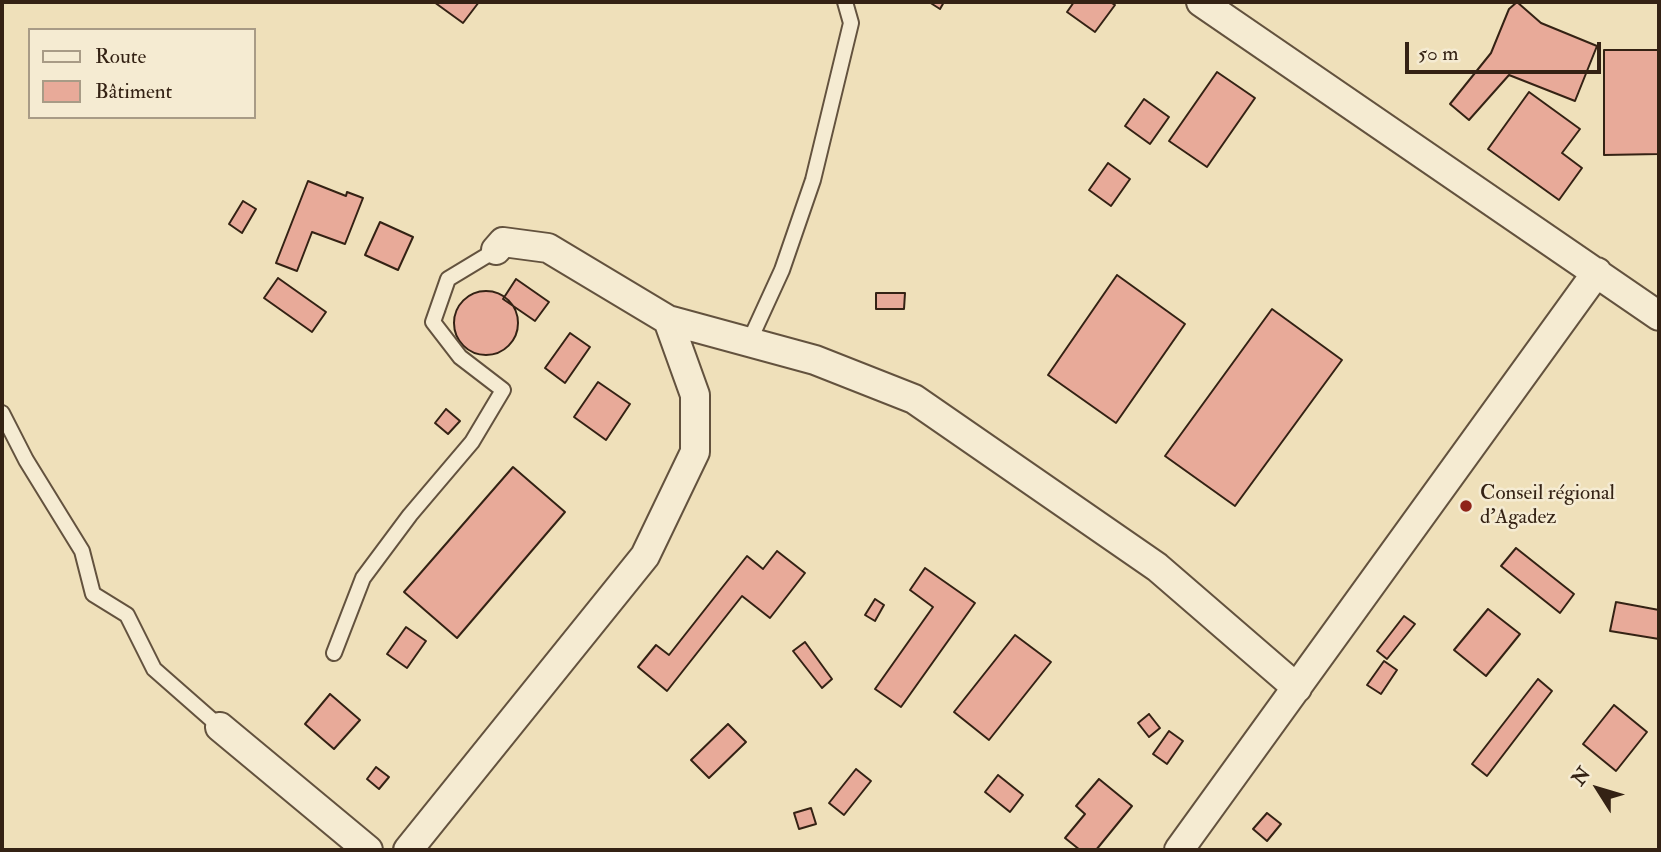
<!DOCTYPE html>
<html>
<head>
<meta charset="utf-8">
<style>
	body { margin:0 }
	#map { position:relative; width:1661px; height:852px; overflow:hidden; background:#efe0ba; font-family:"IM FELL Double Pica",serif }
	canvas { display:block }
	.frame { position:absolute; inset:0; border:4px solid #342214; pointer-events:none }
	.legend { position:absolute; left:28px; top:28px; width:228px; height:91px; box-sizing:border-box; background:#f5ebd2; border:2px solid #a89b86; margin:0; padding:9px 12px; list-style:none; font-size:21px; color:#342214 }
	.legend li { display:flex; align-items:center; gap:14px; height:35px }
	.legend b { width:35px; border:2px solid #a89b86 }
	.north { position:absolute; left:1563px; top:754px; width:70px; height:70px; -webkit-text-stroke:5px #f5ebd2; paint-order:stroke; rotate:307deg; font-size:19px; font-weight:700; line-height:28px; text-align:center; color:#342214 }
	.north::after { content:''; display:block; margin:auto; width:24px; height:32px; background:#342214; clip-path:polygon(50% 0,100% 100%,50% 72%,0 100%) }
	.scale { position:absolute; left:1405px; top:42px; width:196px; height:32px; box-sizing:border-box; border:4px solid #342214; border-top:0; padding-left:9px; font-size:21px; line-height:24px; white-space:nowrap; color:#342214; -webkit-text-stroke:5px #f5ebd2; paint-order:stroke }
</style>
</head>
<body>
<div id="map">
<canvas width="1661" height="852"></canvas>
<div class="frame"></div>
<ul class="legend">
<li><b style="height:9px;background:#f5ebd2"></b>Route</li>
<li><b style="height:19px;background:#e8aa99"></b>Bâtiment</li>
</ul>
<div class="north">N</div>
<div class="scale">50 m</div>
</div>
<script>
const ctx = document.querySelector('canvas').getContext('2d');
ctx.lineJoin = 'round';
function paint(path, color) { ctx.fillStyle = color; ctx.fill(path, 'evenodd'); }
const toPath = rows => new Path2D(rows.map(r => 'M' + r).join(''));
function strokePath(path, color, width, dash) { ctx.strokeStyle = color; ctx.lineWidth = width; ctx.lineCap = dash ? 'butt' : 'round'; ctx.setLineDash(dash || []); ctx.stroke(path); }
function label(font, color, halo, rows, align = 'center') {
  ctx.font = font + ' "IM FELL Double Pica",serif'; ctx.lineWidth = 5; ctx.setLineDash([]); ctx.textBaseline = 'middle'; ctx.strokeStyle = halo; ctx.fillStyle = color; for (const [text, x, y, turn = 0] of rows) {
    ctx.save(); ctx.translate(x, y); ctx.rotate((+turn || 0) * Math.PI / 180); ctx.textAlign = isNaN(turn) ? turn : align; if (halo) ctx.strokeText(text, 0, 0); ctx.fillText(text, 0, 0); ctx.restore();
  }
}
const building = toPath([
	[434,2,479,2,463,23,434,2],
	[929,2,944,2,940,9,929,2],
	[1074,2,1110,2,1115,5,1095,32,1067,12,1074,2],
	[1517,2,1541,23,1597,46,1575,101,1509,75,1469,120,1450,104,1491,53,1509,9,1517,2],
	[1604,50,1659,50,1659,154,1604,155,1604,50],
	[1217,72,1255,98,1207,167,1169,141,1217,72],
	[1529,92,1580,129,1562,153,1582,168,1559,200,1488,149,1529,92],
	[1144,99,1169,117,1150,144,1125,126,1144,99],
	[1108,163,1130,179,1111,206,1089,190,1108,163],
	[308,181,346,196,347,192,363,198,345,244,312,232,297,271,276,263,308,181],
	[243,201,256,209,242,233,229,224,243,201],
	[380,222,413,237,398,270,365,255,380,222],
	[1117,275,1185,324,1116,423,1048,375,1117,275],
	[278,278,326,312,312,332,264,298,278,278],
	[516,279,549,302,535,321,503,299,516,279],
	'454 323a32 32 0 1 1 64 0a32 32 0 1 1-64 0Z',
	[876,293,905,293,904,309,876,309,876,293],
	[1272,309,1342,360,1235,506,1165,456,1272,309],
	[570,333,590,347,565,383,545,368,570,333],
	[598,382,630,404,606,440,574,417,598,382],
	[446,409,460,421,448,434,435,423,446,409],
	[513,467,565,512,457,638,404,592,513,467],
	[1516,548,1574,594,1560,613,1501,566,1516,548],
	[777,551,805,573,770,618,742,596,667,691,638,667,656,645,669,655,747,556,763,569,777,551],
	[925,568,975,603,901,707,875,689,933,607,910,590,925,568],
	[875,599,884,605,875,621,865,615,875,599],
	[1616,602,1659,610,1659,639,1610,631,1616,602],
	[1488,609,1520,634,1486,676,1454,650,1488,609],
	[1404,616,1415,624,1387,659,1377,651,1404,616],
	[406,627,426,641,407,668,387,654,406,627],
	[1015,635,1051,662,989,740,954,712,1015,635],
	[805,642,832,679,822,688,793,651,805,642],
	[1384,661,1397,670,1381,694,1367,685,1384,661],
	[1538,679,1552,691,1487,776,1472,764,1538,679],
	[330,694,360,720,334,749,305,724,330,694],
	[1614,705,1647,732,1616,771,1583,744,1614,705],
	[1149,714,1160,728,1149,737,1138,723,1149,714],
	[728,724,746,742,709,778,691,760,728,724],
	[1169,731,1183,741,1167,764,1153,754,1169,731],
	[376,767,389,777,379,789,367,779,376,767],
	[856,769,871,781,844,815,829,803,856,769],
	[998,775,1023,795,1010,812,985,792,998,775],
	[1099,779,1132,806,1096,850,1080,850,1065,838,1085,814,1076,806,1099,779],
	[811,808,816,824,799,829,794,813,811,808],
	[1267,813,1281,824,1267,841,1253,829,1267,813]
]);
paint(building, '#e8aa99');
strokePath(building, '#342214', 2);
const service = toPath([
	[749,342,782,270,813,180,851,23,845,2],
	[2,413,26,460,82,551,93,594,127,615,154,669,220,727],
	[334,653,363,578,410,515,472,442,503,390,460,357,433,322,448,279,496,250]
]);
const minor = toPath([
	[1201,2,1659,316],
	[496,250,503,242,548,248,668,320,815,360,914,399,1157,567,1297,688],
	[220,727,368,850],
	[408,850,645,556,695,452,695,395,668,320],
	[1179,850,1597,272]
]);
strokePath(service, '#63523e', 18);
strokePath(minor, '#63523e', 32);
strokePath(service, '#f5ebd2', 14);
strokePath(minor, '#f5ebd2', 28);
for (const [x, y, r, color] of [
	[1466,506,7,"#8f2418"]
]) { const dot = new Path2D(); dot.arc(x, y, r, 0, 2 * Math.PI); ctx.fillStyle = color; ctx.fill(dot); strokePath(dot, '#f5ebd2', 2.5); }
label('21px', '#342214', '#f5ebd2', [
	["Conseil régional",1480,494],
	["d'Agadez",1480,518]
], 'left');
</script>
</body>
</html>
